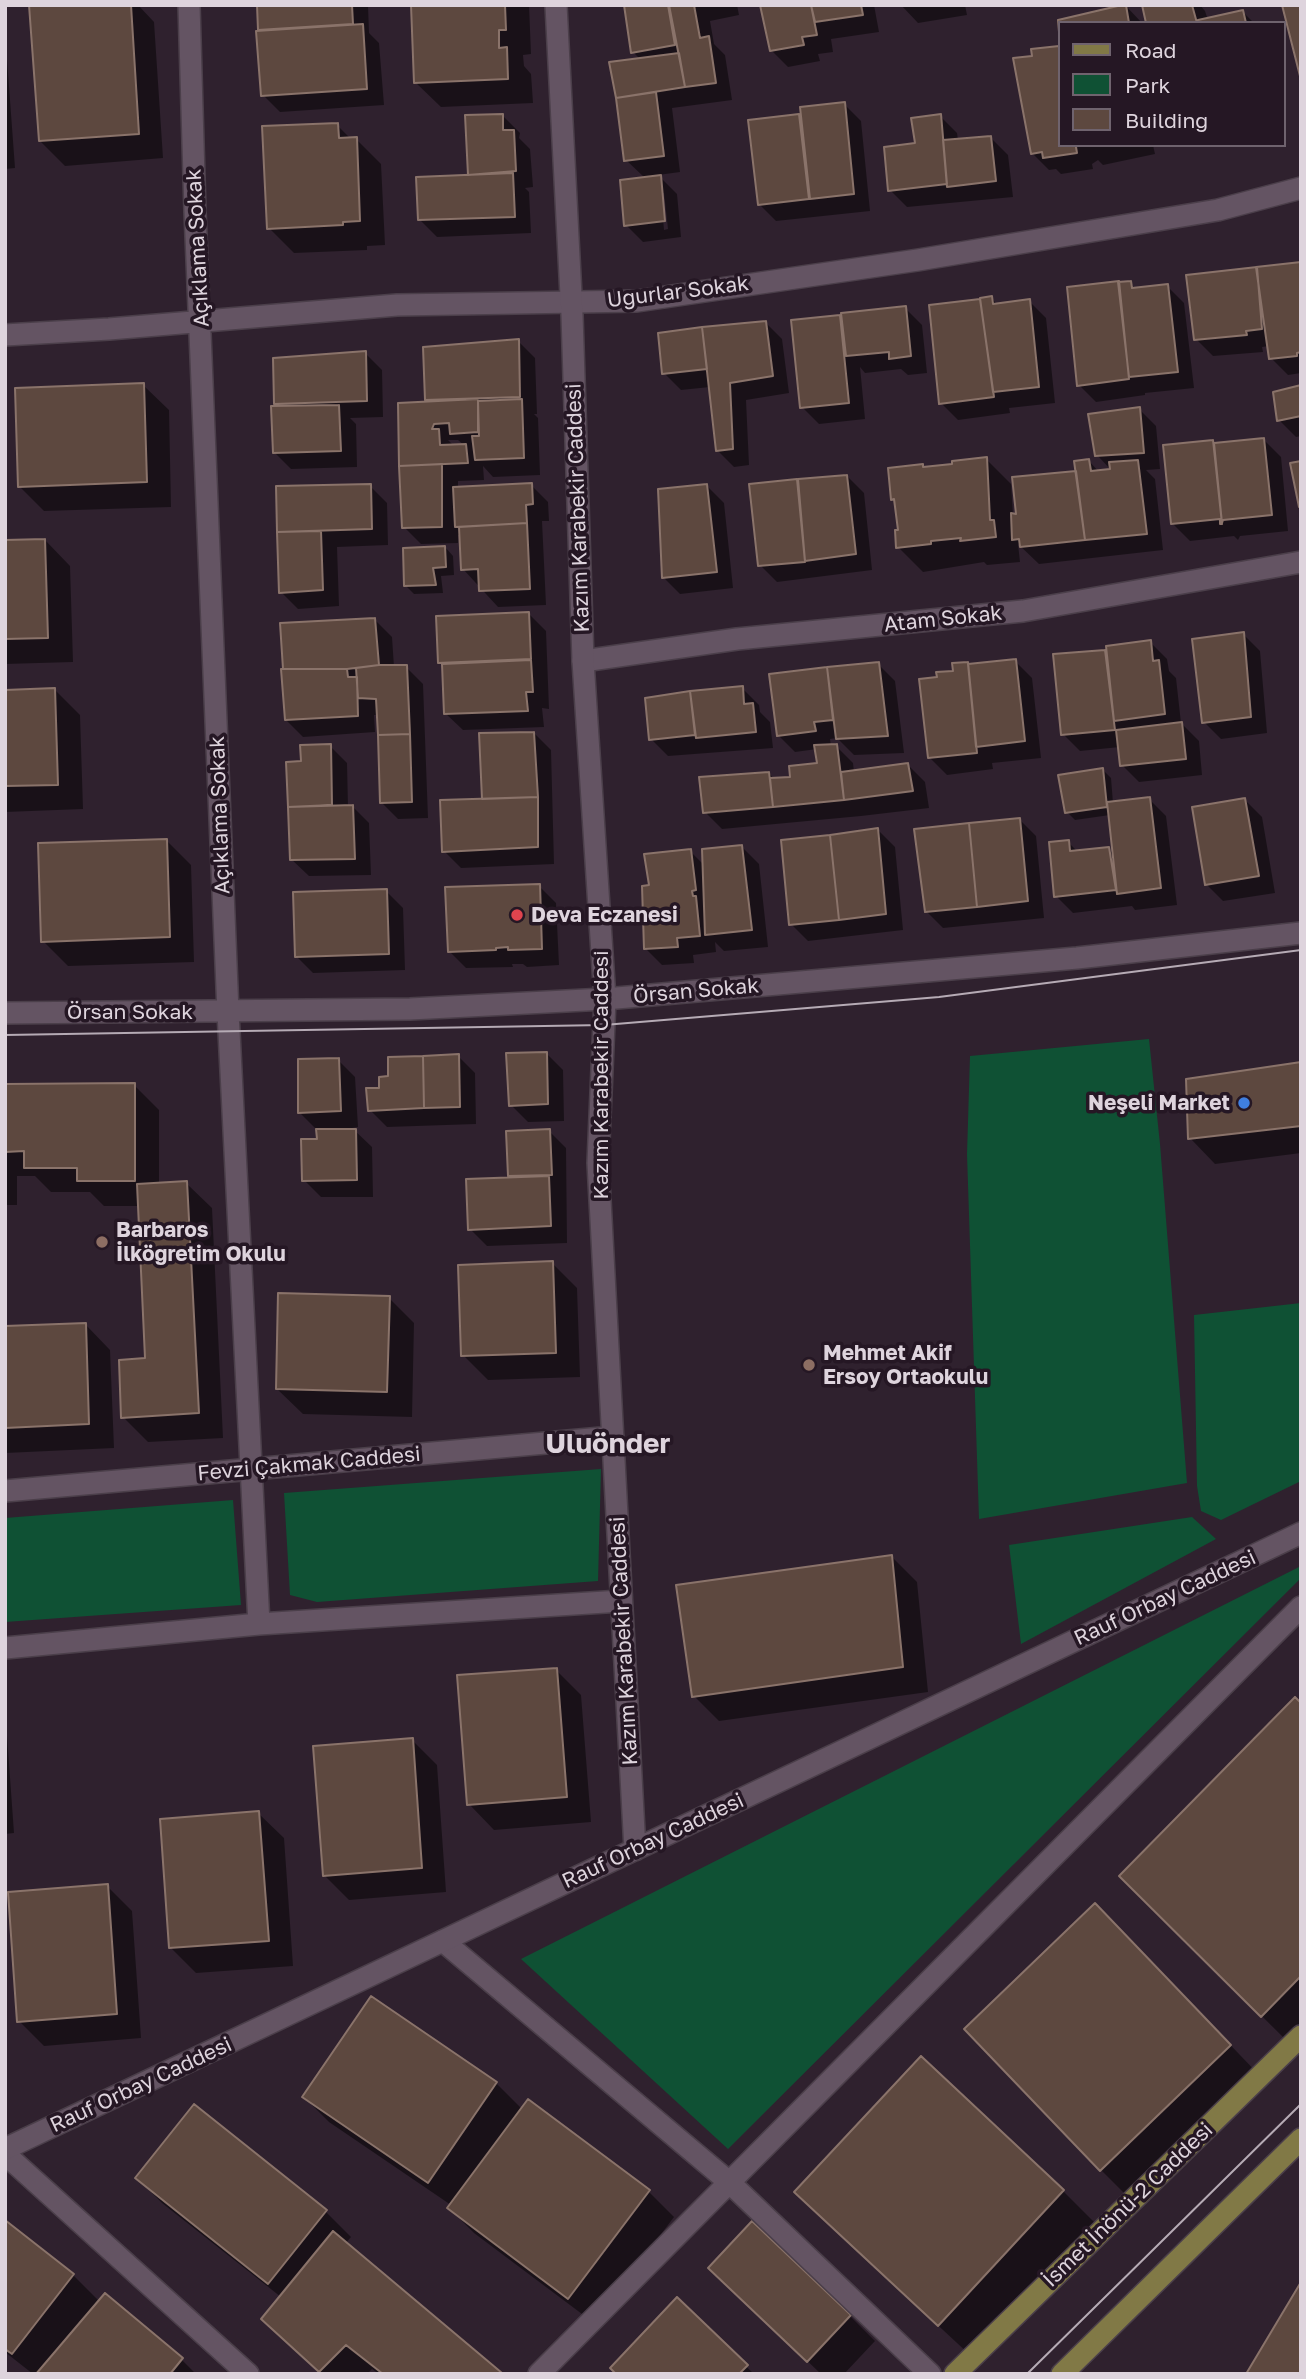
<!DOCTYPE html>
<html>
<head>
<meta charset="utf-8">
<style>
	body { margin:0 }
	#map { position:relative; width:1306px; height:2379px; overflow:hidden; background:#2f212e; font-family:"Golos Text",sans-serif }
	canvas { display:block }
	.frame { position:absolute; inset:0; border:7px solid #ded4dd; pointer-events:none }
	.legend { position:absolute; left:1058px; top:21px; width:228px; height:126px; box-sizing:border-box; background:#251724; border:2px solid #6f636e; margin:0; padding:9px 12px; list-style:none; font-size:21px; color:#ded4dd }
	.legend li { display:flex; align-items:center; gap:14px; height:35px }
	.legend b { width:35px; border:2px solid #6f636e }
</style>
</head>
<body>
<div id="map">
<canvas width="1306" height="2379"></canvas>
<div class="frame"></div>
<ul class="legend">
<li><b style="height:9px;background:#817946"></b>Road</li>
<li><b style="height:19px;background:#0f5134"></b>Park</li>
<li><b style="height:19px;background:#5d483f"></b>Building</li>
</ul>
</div>
<script>
const ctx = document.querySelector('canvas').getContext('2d');
ctx.lineJoin = 'round';
function paint(path, color) { ctx.fillStyle = color; ctx.fill(path, 'evenodd'); }
const toPath = rows => new Path2D(rows.map(r => 'M' + r).join(''));
function strokePath(path, color, width, dash) { ctx.strokeStyle = color; ctx.lineWidth = width; ctx.lineCap = dash ? 'butt' : 'round'; ctx.setLineDash(dash || []); ctx.stroke(path); }
function label(font, color, halo, rows, align = 'center') {
  ctx.font = font + ' "Golos Text",sans-serif'; ctx.lineWidth = 7; ctx.setLineDash([]); ctx.textBaseline = 'middle'; ctx.strokeStyle = halo; ctx.fillStyle = color; for (const [text, x, y, turn = 0] of rows) {
    ctx.save(); ctx.translate(x, y); ctx.rotate((+turn || 0) * Math.PI / 180); ctx.textAlign = isNaN(turn) ? turn : align; if (halo) ctx.strokeText(text, 0, 0); ctx.fillText(text, 0, 0); ctx.restore();
  }
}
paint(toPath([
	[1149,1039,1160,1144,1187,1483,979,1519,967,1154,970,1056],
	[1301,1303,1301,1481,1221,1520,1201,1511,1197,1486,1194,1315],
	[601,1469,598,1581,317,1602,290,1595,284,1493],
	[233,1500,241,1605,5,1622,5,1518],
	[1192,1517,1216,1539,1021,1644,1009,1545],
	[1301,1566,1301,1578,728,2149,521,1959]
]), '#0f5134');
paint(toPath([
	[31,5,138,5,154,22,163,158,65,166,40,141],
	[259,5,368,5,369,33,379,43,384,105,280,112,263,95],
	[412,5,529,5,531,54,523,55,524,66,531,74,533,103,441,107,415,82],
	[626,5,737,5,739,15,710,21,714,44,725,55,732,100,672,108,680,172,658,175,677,194,681,237,643,242,626,225,645,178,626,160,611,64,641,60,633,52],
	[661,193,664,193,668,229,664,230],
	[762,5,874,5,879,32,831,39,833,52,818,54,820,61,788,67,771,50],
	[901,5,965,5,967,15,918,23],
	[1144,5,1200,5,1205,11,1208,20,1243,12,1254,23,1148,23],
	[1126,6,1142,23,1060,23],
	[5,32,15,168,5,169],
	[1059,47,1059,145,1153,145,1155,154,1103,165,1098,160,1092,164,1093,169,1061,174,1056,169,1049,170,1032,153,1033,50],
	[844,104,861,121,870,211,776,221,759,204,798,116,803,121],
	[503,116,520,133,519,138,530,149,533,187,525,188,529,192,531,233,437,237,420,220,469,177],
	[940,116,957,133,958,140,991,138,1008,155,1013,197,907,207,890,190,917,145],
	[337,125,351,139,356,139,381,164,385,245,367,246,367,250,294,253,269,228],
	[1301,263,1301,373,1288,375,1271,358,1269,346,1262,347,1263,352,1213,356,1196,339,1188,276],
	[1130,283,1137,290,1167,286,1184,303,1194,388,1145,393,1145,395,1096,402,1079,385],
	[991,298,998,305,1029,301,1046,318,1055,403,1009,408,1010,413,958,420,941,403,931,307],
	[905,308,922,325,927,373,908,375,901,369,865,373,860,367,865,419,819,424,802,407,793,321],
	[765,322,782,339,789,393,746,400,749,465,734,467,717,450,710,387,681,390,664,373],
	[518,341,535,358,537,414,534,414,538,418,540,475,493,477,483,466,484,480,458,481,458,489,531,485,548,502,549,521,542,521,546,605,498,607,463,569,461,535,458,535,458,543,421,544,404,527,427,403,425,348],
	[448,440,458,440,465,446,455,447],
	[365,353,382,370,383,417,350,418,356,424,357,467,291,469,274,452,281,408,276,403],
	[143,385,169,410,171,507,44,511,19,486],
	[1301,386,1301,436,1296,437,1279,420],
	[1139,409,1156,426,1160,469,1146,470,1155,479,1163,550,1039,564,1018,544,1020,562,987,565,984,562,923,572,898,547,900,532,897,503,893,499,922,466,925,469,986,459,1011,484,1013,515,1018,515,1077,472,1089,461,1099,472,1112,471,1097,455],
	[1264,440,1281,457,1288,531,1240,536,1238,540,1234,536,1190,541,1173,524,1212,442,1215,445],
	[847,476,864,493,872,570,777,582,760,565,751,485],
	[370,486,387,503,388,545,337,547,339,606,298,609,281,592,277,488],
	[707,486,724,503,733,588,680,594,663,577],
	[45,540,70,566,73,662,5,664,5,542],
	[445,547,453,556,454,575,441,576,443,593,414,594,406,586],
	[529,614,546,631,549,709,542,708,544,727,463,730,445,713,444,666,440,662],
	[375,620,392,637,394,667,406,667,423,684,428,818,398,819,381,802,378,715,374,715,375,732,303,737,286,720],
	[1243,634,1260,651,1267,733,1221,739,1204,722],
	[1150,642,1167,659,1169,671,1176,678,1181,723,1199,741,1202,775,1139,782,1122,765,1120,747,1080,751,1063,734,1055,656,1108,652],
	[1015,661,1032,678,1041,758,992,763,993,769,947,775,930,758,939,678],
	[878,664,895,681,904,753,854,755,837,738,830,739,831,746,836,746,853,763,854,772,908,765,925,782,929,808,861,816,722,829,705,812,769,773,775,780,792,778,819,764,817,749,795,752,778,735,771,675],
	[742,688,759,705,760,712,770,722,773,748,668,756,651,739,647,699],
	[55,690,80,715,83,809,5,812,5,691],
	[534,733,551,750,554,864,461,868,444,851],
	[330,746,347,763,348,807,352,806,369,823,371,875,309,876,291,859,288,763,303,763],
	[1103,770,1111,778,1113,803,1149,799,1166,816,1177,905,1135,910,1132,906,1073,913,1056,896,1068,842,1078,852,1109,849,1114,854,1110,815,1075,820,1067,812],
	[1245,800,1262,817,1275,893,1223,901,1206,884],
	[1019,819,1036,836,1044,918,943,928,926,911],
	[878,830,895,847,903,930,808,941,791,924],
	[166,840,191,865,194,962,68,966,43,941],
	[742,847,759,864,768,947,724,951,715,942,716,952,693,955,694,963,662,965,645,948,690,851,704,865],
	[539,886,556,903,559,965,527,967,523,964,512,964,513,967,466,968,449,951],
	[386,891,403,908,405,970,313,973,296,956],
	[546,1053,563,1070,564,1121,528,1122,511,1105],
	[458,1056,475,1073,476,1124,387,1127,370,1110,390,1078],
	[338,1060,355,1077,358,1127,352,1128,372,1147,373,1197,321,1197,304,1180,319,1141,317,1130,300,1113],
	[1301,1064,1301,1153,1215,1164,1190,1138],
	[134,1085,159,1110,159,1184,186,1183,212,1208,223,1438,148,1442,123,1417,147,1360,140,1206,104,1206,90,1192,51,1192,35,1176,17,1176,17,1205,5,1205,5,1086],
	[549,1131,566,1148,567,1243,487,1246,470,1229,509,1178,508,1132],
	[552,1263,577,1288,580,1377,488,1380,463,1355],
	[389,1298,414,1323,412,1417,303,1414,277,1389],
	[85,1324,110,1350,114,1448,5,1453,5,1328],
	[892,1557,917,1582,928,1692,719,1721,694,1696],
	[556,1670,581,1695,591,1822,494,1830,469,1804],
	[1301,1705,1301,2041,1294,2048,1121,1876],
	[5,1708,14,1833,5,1834],
	[412,1740,437,1765,446,1892,349,1900,324,1875],
	[258,1813,284,1838,293,1966,196,1973,171,1948],
	[107,1886,132,1911,141,2038,44,2046,19,2021],
	[1127,1937,1262,2078,1133,2202,1101,2170],
	[496,2083,523,2110,649,2192,674,2217,594,2323,474,2233,449,2208,451,2205,329,2122,304,2097],
	[194,2106,326,2212,351,2237,345,2244,501,2374,379,2374,372,2369,367,2374,321,2374,288,2344,281,2297,162,2203,137,2178],
	[1063,2191,1095,2223,971,2356,829,2224],
	[5,2222,73,2275,99,2301,182,2360,196,2374,33,2374,5,2352],
	[736,2293,850,2316,875,2341,844,2374,821,2374],
	[677,2300,754,2374,618,2374]
]), '#0007');
const building = toPath([
	[29,5,131,5,139,134,39,141,29,5],
	[257,5,352,5,353,24,258,30,257,5],
	[411,5,505,5,506,30,499,30,499,48,507,47,508,79,414,83,411,5],
	[624,5,668,5,675,45,631,53,624,5],
	[669,5,694,5,700,38,709,36,716,83,685,87,669,5],
	[760,5,811,5,817,35,802,37,804,45,770,51,760,5],
	[811,5,861,5,863,15,815,22,811,5],
	[1122,5,1126,5,1129,23,1059,23,1059,32,1058,20,1122,5],
	[1142,5,1192,5,1197,23,1146,23,1142,5],
	[1282,5,1301,5,1301,80,1282,5],
	[1243,10,1246,23,1198,23,1198,20,1243,10],
	[363,24,367,89,261,96,256,31,363,24],
	[1059,46,1059,145,1078,145,1076,147,1077,153,1043,158,1042,152,1031,154,1013,58,1032,56,1031,49,1059,46],
	[679,53,685,87,616,98,609,62,679,53],
	[656,92,664,156,624,161,616,98,656,92],
	[845,102,854,194,810,199,800,107,845,102],
	[503,114,503,130,514,130,516,171,468,175,465,115,503,114],
	[799,114,809,199,758,205,748,120,799,114],
	[941,114,947,184,888,191,884,147,915,143,911,118,941,114],
	[338,123,339,138,357,137,360,221,343,222,343,225,267,229,262,126,338,123],
	[991,136,996,181,947,187,943,140,991,136],
	[513,173,515,217,418,220,416,177,513,173],
	[661,175,665,221,624,226,620,180,661,175],
	[1301,262,1301,352,1297,353,1297,356,1269,359,1256,267,1301,262],
	[1257,267,1262,329,1246,331,1247,335,1194,340,1186,275,1257,267],
	[1119,281,1129,379,1077,386,1067,287,1119,281],
	[1131,281,1132,288,1168,284,1178,372,1129,377,1118,282,1131,281],
	[992,296,993,304,1030,299,1039,387,993,392,980,298,992,296],
	[980,299,994,397,939,404,929,305,980,299],
	[906,306,911,356,889,359,889,352,846,356,841,313,906,306],
	[840,315,849,403,800,408,791,320,840,315],
	[766,321,773,376,730,383,733,449,716,451,702,327,766,321],
	[702,327,707,369,662,374,658,333,702,327],
	[519,339,520,397,425,400,423,347,519,339],
	[366,351,367,401,274,404,273,358,366,351],
	[144,383,147,482,18,487,15,388,144,383],
	[1301,385,1301,416,1277,421,1273,392,1301,385],
	[478,399,478,432,450,434,449,423,434,424,432,429,439,429,440,445,466,444,468,463,399,466,398,403,478,399],
	[522,399,524,458,475,460,472,436,479,436,478,401,522,399],
	[339,405,341,451,273,453,271,406,339,405],
	[1140,407,1144,453,1095,456,1088,414,1140,407],
	[1264,438,1272,515,1223,520,1222,523,1214,443,1264,438],
	[1213,440,1222,524,1220,524,1220,519,1171,524,1163,445,1213,440],
	[987,457,990,520,994,520,996,537,960,541,961,538,931,541,931,544,896,548,895,530,898,530,894,499,891,500,888,468,923,464,923,467,952,464,952,461,987,457],
	[1089,459,1091,471,1110,469,1109,462,1138,460,1147,534,1085,540,1074,461,1089,459],
	[1301,461,1301,507,1299,507,1290,463,1301,461],
	[442,464,442,527,402,528,399,466,442,464],
	[1076,471,1085,540,1020,547,1019,539,1012,540,1011,513,1016,514,1012,477,1076,471],
	[847,475,856,554,805,561,798,479,847,475],
	[797,479,805,562,758,566,749,484,797,479],
	[532,483,533,504,526,505,527,523,455,527,453,487,532,483],
	[371,484,372,529,277,532,276,486,371,484],
	[707,484,717,572,662,578,658,489,707,484],
	[527,523,530,589,479,591,478,569,461,570,459,527,527,523],
	[321,531,323,590,279,593,277,532,321,531],
	[45,539,48,638,5,639,5,540,45,539],
	[445,546,446,567,433,568,436,585,404,586,403,548,445,546],
	[529,612,531,659,438,663,436,616,529,612],
	[375,618,379,665,347,669,283,669,280,623,375,618],
	[1244,632,1251,717,1202,723,1192,639,1244,632],
	[1151,640,1153,661,1159,660,1165,714,1114,721,1106,646,1151,640],
	[1105,650,1115,730,1061,735,1053,654,1105,650],
	[1016,659,1025,741,976,747,968,664,1016,659],
	[531,660,533,692,526,692,528,711,444,714,442,664,531,660],
	[879,662,888,736,836,739,827,667,879,662],
	[968,662,977,753,928,758,919,679,937,677,936,672,953,671,952,663,968,662],
	[379,665,407,665,410,734,378,735,376,699,358,698,356,668,379,665],
	[827,667,833,720,814,722,816,731,777,736,769,674,827,667],
	[281,669,347,669,348,677,357,677,358,716,285,720,281,669],
	[743,686,744,704,753,703,756,732,696,738,690,691,743,686],
	[55,688,58,785,5,786,5,690,55,688],
	[690,691,695,735,649,740,645,698,690,691],
	[1182,722,1186,759,1120,766,1116,730,1182,722],
	[534,732,538,797,482,799,479,733,534,732],
	[410,734,412,802,380,803,378,735,410,734],
	[331,744,332,805,288,807,286,762,301,761,300,745,331,744],
	[837,744,844,800,773,807,770,778,790,777,789,766,817,763,814,745,837,744],
	[908,763,913,791,844,800,841,772,908,763],
	[1103,768,1107,807,1065,813,1058,775,1103,768],
	[769,772,773,807,703,813,699,777,769,772],
	[538,797,538,847,442,852,440,800,538,797],
	[1150,797,1161,888,1117,894,1107,802,1150,797],
	[1245,798,1259,876,1205,885,1192,807,1245,798],
	[353,805,355,859,290,860,288,807,353,805],
	[1020,818,1028,901,977,907,969,823,1020,818],
	[969,823,977,907,925,912,914,829,969,823],
	[878,828,886,914,839,920,830,835,878,828],
	[830,835,839,920,789,925,781,840,830,835],
	[167,839,170,937,41,942,38,843,167,839],
	[1069,840,1070,851,1109,847,1116,890,1054,897,1049,842,1069,840],
	[742,845,752,930,705,935,702,849,742,845],
	[691,849,696,890,692,891,693,896,696,896,700,936,677,938,678,947,644,949,642,886,649,885,644,854,691,849],
	[540,884,542,949,508,950,508,947,496,948,496,950,448,952,445,887,540,884],
	[387,889,389,954,295,957,293,892,387,889],
	[547,1052,548,1104,509,1106,506,1053,547,1052],
	[459,1054,460,1107,424,1108,423,1056,459,1054],
	[423,1056,424,1108,368,1111,366,1088,379,1088,379,1077,388,1076,388,1057,423,1056],
	[339,1058,341,1111,298,1113,298,1059,339,1058],
	[1301,1062,1301,1126,1188,1139,1186,1079,1301,1062],
	[135,1083,135,1181,77,1181,77,1168,24,1168,24,1151,5,1152,5,1084,135,1083],
	[316,1129,356,1129,357,1180,302,1181,301,1139,317,1139,316,1129],
	[550,1129,552,1175,508,1176,506,1131,550,1129],
	[549,1176,551,1226,468,1230,466,1179,549,1176],
	[187,1181,199,1413,121,1418,119,1360,145,1358,137,1184,187,1181],
	[553,1261,556,1353,461,1356,458,1265,553,1261],
	[278,1293,390,1296,387,1392,276,1389,278,1293],
	[86,1323,89,1424,5,1428,5,1326,86,1323],
	[892,1555,903,1667,692,1697,676,1585,892,1555],
	[557,1668,567,1797,467,1805,457,1675,557,1668],
	[1295,1697,1301,1703,1301,1976,1261,2017,1119,1876,1295,1697],
	[413,1738,422,1868,323,1876,313,1746,413,1738],
	[259,1811,269,1941,169,1948,160,1819,259,1811],
	[108,1884,117,2014,17,2022,8,1892,108,1884],
	[1095,1903,1231,2045,1100,2171,964,2029,1095,1903],
	[371,1996,497,2082,428,2183,302,2097,371,1996],
	[921,2056,1064,2190,938,2326,794,2192,921,2056],
	[528,2099,650,2190,568,2299,447,2208,528,2099],
	[194,2104,327,2210,268,2284,135,2178,194,2104],
	[5,2220,74,2274,12,2354,5,2349,5,2220],
	[752,2221,851,2315,807,2362,708,2268,752,2221],
	[333,2231,502,2373,383,2374,346,2345,319,2372,261,2319,333,2231],
	[1301,2282,1301,2374,1246,2374,1301,2282],
	[105,2293,183,2358,170,2374,36,2374,105,2293],
	[677,2297,748,2365,739,2374,616,2374,610,2368,677,2297]
]);
paint(building, '#5d483f');
strokePath(building, '#8a736a', 2);
const street = toPath([
	[189,5,195,212,228,1012,259,1624],
	[5,335,109,329,397,305,637,301,918,260,1218,210,1301,188],
	[583,661,737,639,1023,611,1301,562],
	[5,1013,410,1009,605,999,1077,958,1301,933],
	[5,1648,259,1624,621,1601],
	[443,1941,729,2182,930,2374],
	[5,2154,248,2374],
	[539,2374,1301,1607]
]);
const secondary = toPath([
	[556,5,572,315,583,661,605,999,598,1163,635,1850],
	[5,1491,613,1437],
	[5,2149,1301,1533]
]);
const primary = toPath([
	[955,2374,1301,2036],
	[1062,2374,1301,2139]
]);
strokePath(street, '#4b3f4a', 24);
strokePath(secondary, '#4b3f4a', 24);
strokePath(primary, '#4b3f4a', 24);
strokePath(street, '#645463', 21);
strokePath(secondary, '#645463', 21);
strokePath(primary, '#817946', 21);
strokePath(toPath([
	[5,1035,604,1025,939,997,1301,950],
	[1027,2374,1301,2104]
]), '#b6abb5', 2);
for (const [x, y, r, color] of [
	[517,915,7,"#e0444e"],
	[1244,1103,7,"#3f7fe0"],
	[102,1242,7,"#8d6e63"],
	[809,1365,7,"#8d6e63"]
]) { const dot = new Path2D(); dot.arc(x, y, r, 0, 2 * Math.PI); ctx.fillStyle = color; ctx.fill(dot); strokePath(dot, '#251724', 2.5); }
label('21px', '#ded4dd', '#251724', [
	["Açıklama Sokak",198,248,-93],
	["Uğurlar Sokak",678,292,-7],
	["Kazım Karabekir Caddesi",578,508,-92],
	["Atam Sokak",943,619,-6],
	["Açıklama Sokak",220,815,-92],
	["Örsan Sokak",696,991,-5],
	["Örsan Sokak",130,1012],
	["Kazım Karabekir Caddesi",601,1075,-90],
	["Fevzi Çakmak Caddesi",309,1464,-5],
	["Rauf Orbay Caddesi",1165,1598,-25],
	["Kazım Karabekir Caddesi",624,1641,-93],
	["Rauf Orbay Caddesi",653,1841,-25],
	["Rauf Orbay Caddesi",141,2085,-25],
	["İsmet İnönü-2 Caddesi",1128,2205,-44]
]);
label('bold 21px', '#ded4dd', '#251724', [
	["Deva Eczanesi",531,915],
	["Neşeli Market",1230,1103,"right"],
	["Barbaros",116,1230],
	["İlköğretim Okulu",116,1254],
	["Mehmet Akif",823,1353],
	["Ersoy Ortaokulu",823,1377]
], 'left');
label('bold 28px', '#ded4dd', '#251724', [
	["Uluönder",608,1444]
]);
</script>
</body>
</html>
